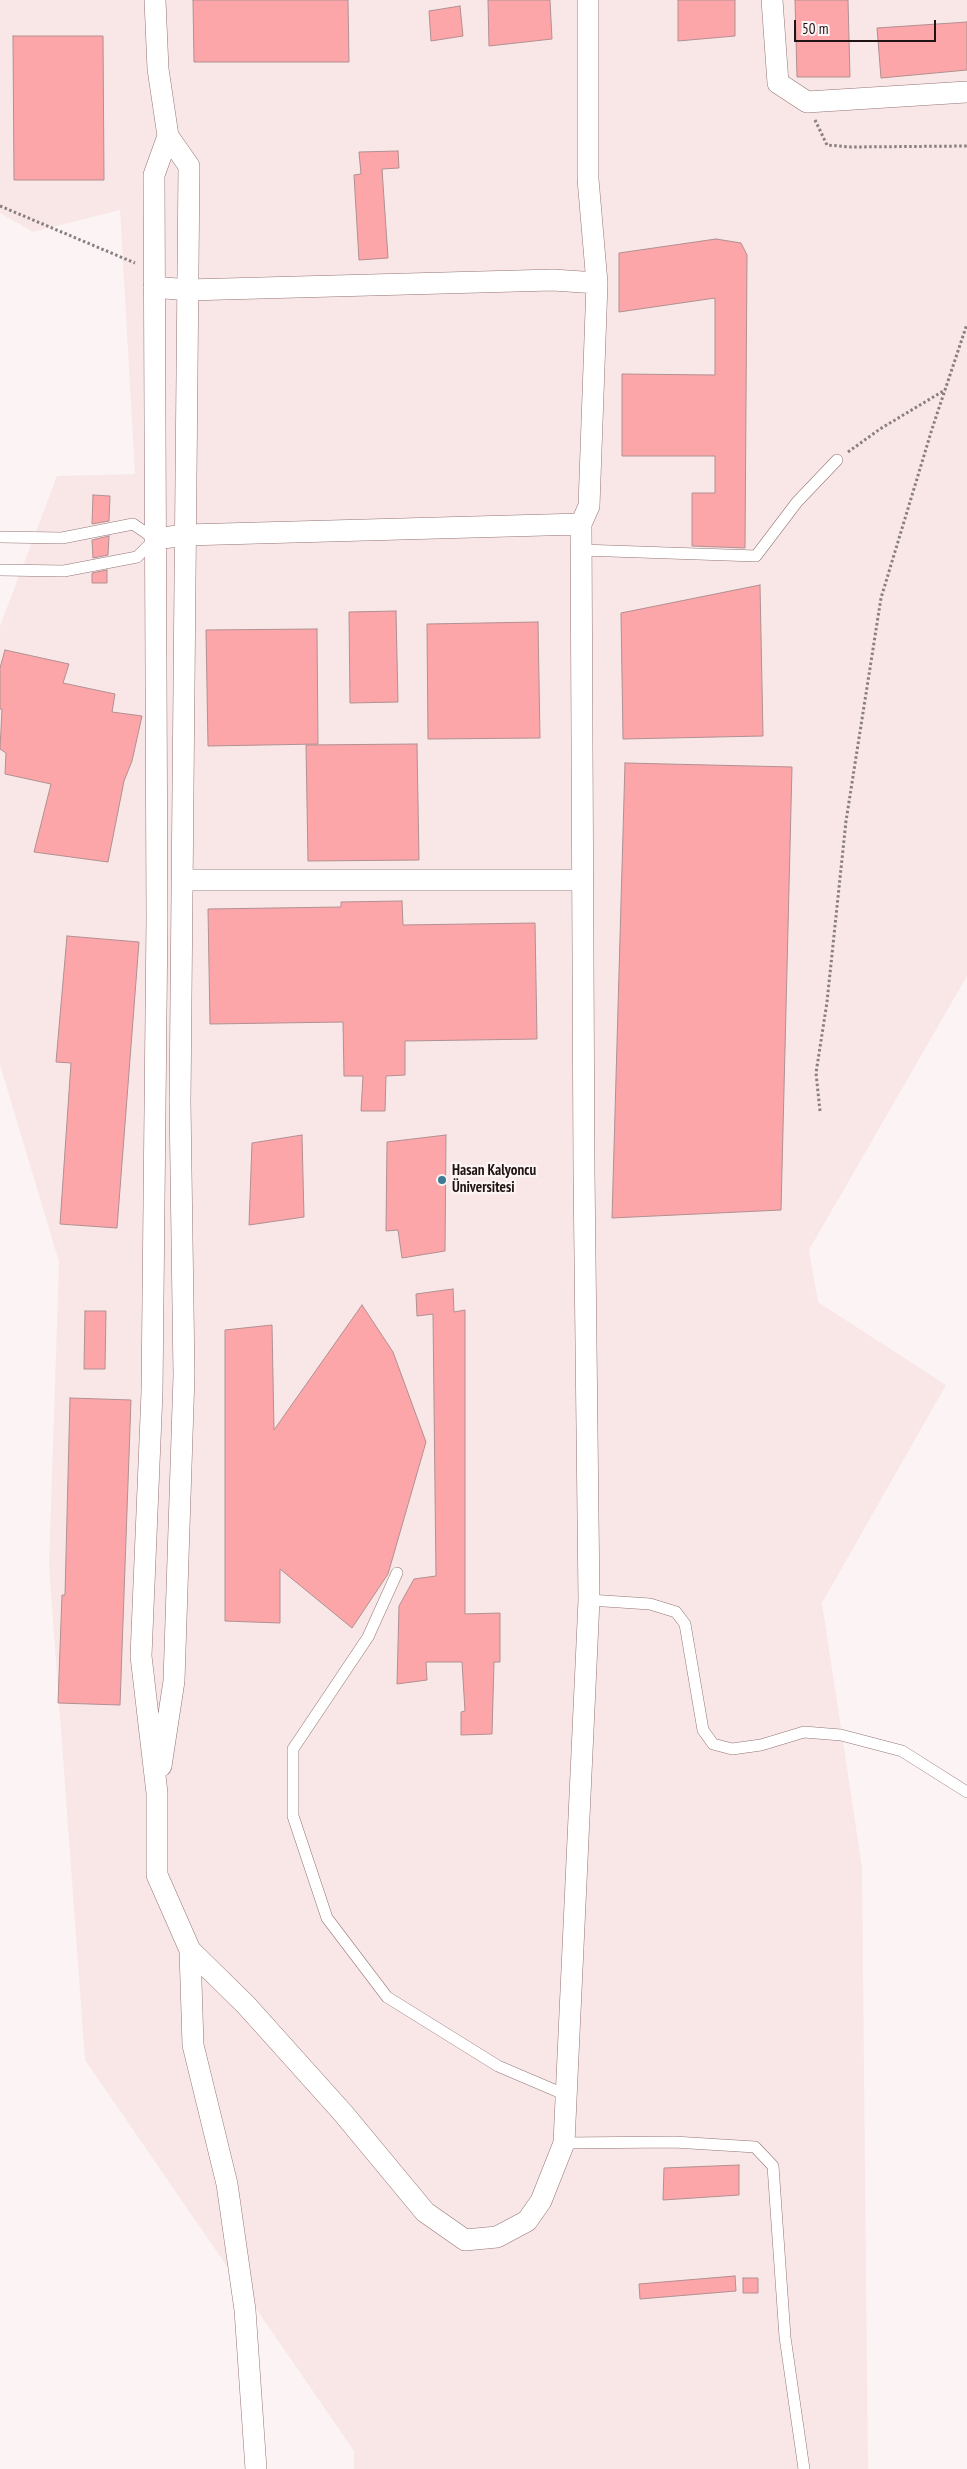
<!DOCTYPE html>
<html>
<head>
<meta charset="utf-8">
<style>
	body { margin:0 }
	#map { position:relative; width:967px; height:2469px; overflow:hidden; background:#fcf4f4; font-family:"PT Sans Narrow",sans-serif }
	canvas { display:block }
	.scale { position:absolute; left:794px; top:20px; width:142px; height:22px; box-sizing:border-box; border:2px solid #201314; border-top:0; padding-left:6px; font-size:15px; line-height:18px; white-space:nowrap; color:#201314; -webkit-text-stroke:4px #fcf4f4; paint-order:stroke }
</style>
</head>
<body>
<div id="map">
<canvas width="967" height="2469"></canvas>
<div class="scale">50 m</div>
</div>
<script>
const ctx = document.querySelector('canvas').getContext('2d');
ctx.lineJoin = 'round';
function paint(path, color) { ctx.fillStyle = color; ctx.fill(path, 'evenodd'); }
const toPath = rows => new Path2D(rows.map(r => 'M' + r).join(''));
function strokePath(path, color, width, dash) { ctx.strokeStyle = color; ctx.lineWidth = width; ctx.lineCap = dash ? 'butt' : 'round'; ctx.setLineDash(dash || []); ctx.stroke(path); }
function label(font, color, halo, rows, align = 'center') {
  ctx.font = font + ' "PT Sans Narrow",sans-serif'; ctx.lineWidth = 4.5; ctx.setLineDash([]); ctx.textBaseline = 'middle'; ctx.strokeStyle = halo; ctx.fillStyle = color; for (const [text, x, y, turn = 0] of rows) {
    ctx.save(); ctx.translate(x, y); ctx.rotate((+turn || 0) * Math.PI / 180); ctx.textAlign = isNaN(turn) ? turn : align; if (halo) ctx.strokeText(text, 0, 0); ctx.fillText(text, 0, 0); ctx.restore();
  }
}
paint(toPath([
	[0,0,967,0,967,976,809,1250,818,1302,946,1385,822,1603,862,1867,868,2469,354,2469,354,2451,85,2060,49,1566,59,1262,0,1065,0,626,57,476,135,474,120,210,33,232,0,213]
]), '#f9e7e7');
const building = toPath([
	[193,0,348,0,349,62,194,62,193,0],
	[488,0,550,0,552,39,489,46,488,0],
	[678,0,735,0,735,36,678,41,678,0],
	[795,0,848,0,850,77,797,77,795,0],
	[460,6,463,36,431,41,429,11,460,6],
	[967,22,967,70,881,78,877,28,967,22],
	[13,36,103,36,104,180,14,180,13,36],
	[398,151,399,168,382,169,388,258,359,260,354,175,361,174,359,152,398,151],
	[716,239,741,243,747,255,745,548,692,546,692,493,715,493,715,456,622,456,622,374,715,375,715,298,619,312,619,253,716,239],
	[93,495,110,496,109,521,92,524,93,495],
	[109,536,108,555,93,558,92,540,109,536],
	[107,570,107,583,92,583,92,573,107,570],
	[760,585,763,736,623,739,621,613,760,585],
	[396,611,398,702,350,703,349,612,396,611],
	[538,622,540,738,428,739,427,624,538,622],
	[317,629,318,744,208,746,206,630,317,629],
	[5,650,69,664,63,683,115,694,112,712,142,716,132,761,124,781,108,862,34,852,51,784,5,774,6,753,0,749,2,709,0,709,0,668,5,650],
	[417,744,419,860,308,861,306,745,417,744],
	[625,763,792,767,781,1210,612,1218,625,763],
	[402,901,403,925,535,923,537,1039,405,1041,405,1075,386,1076,385,1111,361,1111,363,1076,344,1076,343,1022,210,1024,208,909,341,907,341,902,402,901],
	[67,936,139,942,117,1228,60,1224,71,1063,56,1062,67,936],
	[302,1135,304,1217,249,1225,252,1143,302,1135],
	[446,1135,445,1251,402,1258,398,1230,386,1231,387,1142,446,1135],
	[453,1289,454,1312,465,1310,465,1614,500,1613,500,1662,494,1662,492,1734,461,1735,461,1712,465,1711,462,1662,426,1662,427,1680,397,1684,399,1606,414,1579,436,1576,433,1314,417,1316,416,1294,453,1289],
	[362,1305,393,1352,426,1442,388,1574,352,1628,280,1569,280,1623,225,1621,225,1330,272,1325,274,1430,362,1305],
	[85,1311,106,1311,105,1369,84,1369,85,1311],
	[70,1398,131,1400,120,1705,58,1703,62,1595,65,1595,70,1398],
	[739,2165,739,2195,663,2200,664,2168,739,2165],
	[735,2276,736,2291,640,2299,639,2284,735,2276],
	[743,2278,758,2278,758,2293,743,2293,743,2278]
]);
paint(building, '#fca6aa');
strokePath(building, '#b29091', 1);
const lane = toPath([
	[0,537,62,538,133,524,155,539,137,557,64,571,0,570],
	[581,550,756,556,797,502,837,460],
	[397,1573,368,1637,293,1749,293,1816,327,1918,387,1997,498,2066,566,2095],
	[589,1600,650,1604,676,1612,685,1624,703,1730,713,1744,732,1749,761,1745,804,1732,841,1735,902,1751,967,1792],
	[564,2143,674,2142,755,2147,773,2166,785,2337,804,2469]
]);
const street = toPath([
	[155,0,158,69,168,136,189,166,180,1102,184,1375,174,1681,161,1766],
	[588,0,588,179,597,283],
	[772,0,778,83,807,102,967,92],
	[168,136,154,175,157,919,152,1392,141,1656,157,1793,157,1875,190,1950,246,2005,343,2113,425,2212,465,2240,497,2237,527,2221,541,2201,564,2143,589,1600,584,1172,581,524],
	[154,287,188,290,553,280,597,283,589,506,581,524,186,535,155,539],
	[182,880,583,880],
	[190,1950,193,2045,227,2184,245,2310,256,2469]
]);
strokePath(lane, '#957475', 12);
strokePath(street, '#957475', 22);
strokePath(toPath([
	[815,120,827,145,851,147,967,146],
	[0,206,135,263],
	[848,452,880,429,945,390],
	[820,1111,816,1073,827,1002,846,821,881,598,932,429,967,324]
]), '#8a7f80', 3, [2.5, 2.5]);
strokePath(lane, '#fff', 11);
strokePath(street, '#fff', 21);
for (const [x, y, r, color] of [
	[442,1180,5,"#3e7a91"]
]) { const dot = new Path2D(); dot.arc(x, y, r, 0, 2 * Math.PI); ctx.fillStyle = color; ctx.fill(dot); strokePath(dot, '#fcf4f4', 2); }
label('bold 15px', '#201314', '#fcf4f4', [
	["Hasan Kalyoncu",452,1171],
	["Üniversitesi",452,1188]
], 'left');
</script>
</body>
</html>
